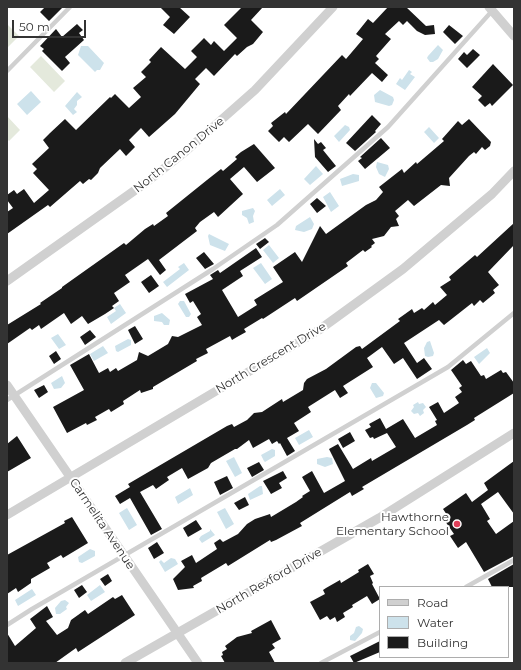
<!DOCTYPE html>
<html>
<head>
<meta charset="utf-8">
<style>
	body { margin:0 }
	#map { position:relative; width:521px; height:670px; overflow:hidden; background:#fff; font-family:Montserrat,sans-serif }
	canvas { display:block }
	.frame { position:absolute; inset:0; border:8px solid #333; pointer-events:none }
	.legend { position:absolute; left:379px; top:586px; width:130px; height:72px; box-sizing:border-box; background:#fff; border:1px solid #adadad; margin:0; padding:5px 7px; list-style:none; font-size:12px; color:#333 }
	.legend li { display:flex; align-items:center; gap:8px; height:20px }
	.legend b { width:20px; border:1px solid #adadad }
	.scale { position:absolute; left:12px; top:20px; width:74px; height:18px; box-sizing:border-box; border:2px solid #333; border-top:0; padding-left:5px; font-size:12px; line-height:14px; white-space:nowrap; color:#333; -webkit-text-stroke:3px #fff; paint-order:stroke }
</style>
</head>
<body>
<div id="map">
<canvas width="521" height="670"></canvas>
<div class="frame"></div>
<ul class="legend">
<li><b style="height:5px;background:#d0d0d0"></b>Road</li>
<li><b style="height:11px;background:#cde2eb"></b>Water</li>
<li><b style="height:11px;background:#1a1a1a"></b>Building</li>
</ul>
<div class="scale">50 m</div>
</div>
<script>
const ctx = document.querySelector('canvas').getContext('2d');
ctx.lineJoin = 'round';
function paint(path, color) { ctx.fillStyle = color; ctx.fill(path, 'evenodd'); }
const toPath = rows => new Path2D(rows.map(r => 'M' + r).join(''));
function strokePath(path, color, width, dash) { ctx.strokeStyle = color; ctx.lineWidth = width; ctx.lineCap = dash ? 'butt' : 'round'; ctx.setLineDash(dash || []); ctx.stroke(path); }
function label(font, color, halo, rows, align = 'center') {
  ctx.font = font + ' Montserrat,sans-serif'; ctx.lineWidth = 4; ctx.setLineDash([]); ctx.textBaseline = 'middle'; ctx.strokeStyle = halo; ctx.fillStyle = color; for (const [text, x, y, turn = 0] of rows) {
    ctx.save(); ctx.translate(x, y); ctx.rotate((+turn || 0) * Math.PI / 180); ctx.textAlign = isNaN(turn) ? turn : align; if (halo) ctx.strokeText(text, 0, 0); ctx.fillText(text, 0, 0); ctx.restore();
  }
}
paint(toPath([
	[7,24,19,36,8,47,7,47],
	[41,56,65,81,54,92,30,67],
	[7,116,20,130,9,141,7,139]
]), '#e4e9dc');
paint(toPath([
	[438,45,443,50,438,59,433,62,430,62,427,58,428,56],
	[81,46,88,46,104,63,100,70,97,70,95,72,78,55],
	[409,70,412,72,410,74,415,77,405,90,396,84,400,78,402,80],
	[380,90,393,97,394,100,392,105,389,106,375,102,374,95],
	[31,91,41,102,27,115,17,104],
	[77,92,82,97,77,101,77,105,74,109,77,112,73,115,65,106],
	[345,125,349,127,350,130,339,142,334,136],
	[429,127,439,138,434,143,424,132],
	[377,162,388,165,389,169,385,177,379,174,376,167],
	[316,166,323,174,310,185,304,179],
	[353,174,359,175,359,181,342,186,340,179],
	[280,189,285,195,272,206,267,200],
	[330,192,339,206,331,212,323,197],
	[253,208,255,211,253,216,254,222,249,224,247,218,242,215,242,211],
	[310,217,314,224,312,229,304,232,295,230,296,226],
	[209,234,229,244,225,251,210,245,208,236],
	[269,245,279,258,273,263,263,250],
	[184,263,189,270,167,287,163,282,180,269,178,267],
	[261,263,272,279,265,284,253,268],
	[180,301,184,301,191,314,189,317,186,317,178,304],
	[120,304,126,313,111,324,107,317,116,311,114,308],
	[162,313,170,320,169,325,164,325,162,322,154,321,154,316],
	[58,334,66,345,59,349,51,338],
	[128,339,131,340,131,345,118,352,116,351,115,346],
	[430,341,434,353,433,356,428,357,425,356,424,348,427,342],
	[103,346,108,353,94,361,90,354],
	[487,348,490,353,479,364,474,357],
	[62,376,65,383,61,388,54,389,51,383],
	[372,383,376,383,384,393,383,396,376,398,370,388],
	[418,402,419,404,423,403,426,407,423,410,424,413,420,416,418,413,414,414,411,411,414,407,413,405],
	[309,430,313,437,299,445,295,438],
	[272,449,275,450,275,456,265,462,264,461,261,455],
	[234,457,242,473,235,477,226,461],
	[327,457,332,458,333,464,325,467,317,464,317,459],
	[260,486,262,486,263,494,250,500,248,494],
	[190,488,193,495,178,504,175,497],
	[127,508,137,525,129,530,119,513],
	[225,508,234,524,226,529,217,512],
	[210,529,215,535,202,543,199,539,201,536,210,531],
	[90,549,95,551,95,556,82,563,79,562,78,557],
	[171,558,175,559,178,564,165,572,159,562,161,560,164,563],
	[100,585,105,592,91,601,87,595],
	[32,589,36,595,18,606,15,600],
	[65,600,69,603,66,607,67,609,60,614,56,614,55,608,61,601],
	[359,626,363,629,362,633,355,641,350,640,350,636,354,633,356,627]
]), '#cde2eb');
paint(toPath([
	[45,7,63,7,49,21,40,12],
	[160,7,179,7,190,17,174,34,163,25,170,17],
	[242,7,263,7,251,20,263,32,253,44,247,47,237,56,235,54,214,76,206,68,195,79,200,84,175,114,149,137,141,128,129,140,135,147,126,156,120,149,100,168,98,173,91,180,89,179,83,184,80,181,50,207,48,205,7,234,7,212,13,208,7,200,7,195,14,190,17,194,24,189,34,203,49,190,33,173,37,169,32,164,49,148,43,140,50,133,65,119,76,130,110,97,111,98,115,94,129,108,141,97,133,88,146,77,141,72,151,62,149,60,161,47,185,69,197,57,191,51,204,38,211,45,214,41,224,51,237,38,224,25],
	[388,7,406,7,426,26,434,25,435,34,425,35,417,31,407,21,403,25,399,21,385,34,391,39,376,56,379,59,375,63,388,75,382,82,372,73,350,96,349,94,338,106,341,110,318,134,308,124,289,142,284,137,279,142,268,131,273,126,271,123,285,112,286,114,342,55,346,59,363,39,356,34,368,19,373,23],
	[77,24,83,30,79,33,84,40,65,57,70,63,62,71,42,51,44,49,40,46,56,29,62,37],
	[449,25,463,36,455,44,443,32],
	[473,49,480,55,467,68,458,59,464,52,467,55],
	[493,64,513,85,492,106,490,103,485,107,478,100,482,96,472,87],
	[372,115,381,124,375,131,376,132,355,151,346,143],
	[469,119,491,142,490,146,485,150,482,147,476,154,474,152,469,156,449,178,450,186,441,185,414,206,408,200,395,211,399,216,396,219,399,226,391,227,384,236,372,239,375,243,371,246,372,247,365,252,363,250,346,263,348,266,297,301,295,298,263,319,262,318,244,329,246,332,237,337,232,340,230,336,206,349,208,353,196,359,197,361,153,387,153,389,141,393,140,390,123,401,124,404,111,412,109,409,95,417,97,420,87,425,86,423,67,433,53,407,84,390,70,365,89,354,99,373,108,368,110,372,116,368,118,371,137,360,139,352,148,356,168,344,172,336,178,337,202,325,197,317,201,314,193,301,190,303,185,294,213,279,210,275,218,270,220,273,256,248,262,257,240,271,243,276,222,290,238,317,257,305,254,300,283,282,273,267,295,252,302,262,320,226,326,234,366,205,376,200,383,192,379,187,402,169,404,173,416,162,417,164,444,141,442,139,458,121,462,125],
	[381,138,390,148,365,169,358,161,362,158,360,157],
	[314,139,318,144,321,142,326,148,323,150,336,166,328,172,315,157],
	[254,144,275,168,257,182,244,167,230,179,243,194,218,217,214,212,200,222,195,228,197,231,159,260,166,270,160,275,148,259,125,275,130,282,114,293,119,301,112,306,114,308,105,314,88,324,82,316,71,324,64,313,41,329,39,325,32,330,30,328,7,344,7,325,41,304,40,303,62,288,62,287,124,243,126,245,145,229,153,224,154,226,168,216,166,213,207,180,221,169,223,171,237,159,235,157,241,152],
	[317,198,326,206,317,213,310,204],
	[514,223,514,245,488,272,499,285,493,290,495,293,483,303,480,300,474,306,472,303,444,325,439,320,404,343,417,363,424,358,432,369,417,379,403,358,394,364,382,347,367,358,373,367,343,386,348,393,340,398,335,390,308,407,311,412,294,423,299,431,287,438,295,451,287,456,280,443,279,444,277,441,272,444,269,439,253,448,249,440,237,449,235,449,211,463,208,468,188,479,182,468,167,477,169,480,156,489,153,485,140,492,162,529,151,535,130,498,120,504,115,496,130,487,128,484,227,426,232,424,234,427,247,420,254,413,262,412,282,399,283,402,303,390,304,383,307,379,326,369,356,347,360,346,362,349,400,321,398,319,412,309,414,313,422,308,424,310,433,302,435,305,447,295,440,287,451,280,449,277,475,255,477,257],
	[265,238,269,242,260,249,256,244],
	[204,252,214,264,205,269,196,258],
	[151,275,159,286,149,293,141,282],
	[135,326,143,339,135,344,128,330],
	[90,330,96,337,85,345,80,337],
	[56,351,61,359,54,364,49,356],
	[463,360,466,364,471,361,481,376,484,375,486,379,501,370,503,373,506,372,514,383,514,393,474,418,475,420,467,425,362,487,364,489,352,496,350,492,300,523,302,526,276,540,271,542,270,540,228,566,226,563,201,578,202,581,193,586,194,588,178,590,173,579,185,567,181,561,192,555,196,563,217,549,214,543,220,539,223,542,238,534,247,524,255,519,270,514,271,517,296,502,303,497,302,496,310,491,302,477,312,471,324,493,345,481,329,449,338,444,353,469,371,458,372,461,396,447,387,433,374,439,373,437,370,438,365,430,371,427,369,424,380,418,386,429,403,419,415,438,437,425,435,421,437,420,429,407,438,402,444,413,459,403,455,397,462,392,459,388,462,386,451,370],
	[44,385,48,392,39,398,34,390],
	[350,432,355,441,343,448,338,439],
	[17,436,31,458,7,472,7,444],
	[514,461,514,514,498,492,481,504,490,519,487,521,496,534,514,521,514,556,484,572,466,542,458,548,450,536,454,534,445,521,449,518,443,509,466,493,472,502,488,490,484,483],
	[259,462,264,470,252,477,247,468],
	[283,471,287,478,279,483,282,488,271,494,263,481],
	[227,476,233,488,220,495,214,482],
	[245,497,249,505,239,510,234,503],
	[72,517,88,543,63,558,61,555,47,563,50,568,31,579,31,583,18,592,16,588,7,594,7,555,65,523,64,521],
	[196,520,202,529,188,537,183,528],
	[157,542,164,553,154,559,148,548],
	[368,564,374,574,370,576,373,583,372,584,380,599,372,604,367,596,352,605,353,607,343,613,345,617,337,622,335,617,330,620,327,616,320,620,310,602,325,594,323,590,326,588,340,580,341,583,359,572,358,570],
	[514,564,514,587,492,587,488,579],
	[108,574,112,581,105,586,100,579],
	[82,585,87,592,79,598,74,590],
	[122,595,135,615,78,652,76,648,55,663,7,663,7,633,15,646,36,628,30,619,47,606,53,617,46,621,57,635,68,628,71,620,85,610,88,614,113,597,115,599],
	[271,620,281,639,272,644,275,648,269,652,275,663,225,663,221,656,223,655,222,652,227,649,225,646,237,637,252,633,251,631],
	[380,641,380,652,354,663,350,656]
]), '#1a1a1a');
strokePath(toPath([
	[7,71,70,7],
	[7,400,213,269,277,225,388,127,492,11],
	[466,587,514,560],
	[7,625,32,609,448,367,514,313],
	[321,663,380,632]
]), '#d0d0d0', 4.5);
strokePath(toPath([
	[489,7,514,36],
	[7,281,148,181,186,151,255,90,333,7],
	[7,385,198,663],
	[7,515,319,330,403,269,492,194,514,171],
	[125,663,379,518,514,433]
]), '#d0d0d0', 9);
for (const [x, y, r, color] of [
	[457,524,4,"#df3f59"]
]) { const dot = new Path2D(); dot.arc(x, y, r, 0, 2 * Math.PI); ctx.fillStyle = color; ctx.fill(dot); strokePath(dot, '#fff', 1.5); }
label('12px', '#333', '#fff', [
	["North Canon Drive",179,155,-39],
	["North Crescent Drive",271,358,-31],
	["Carmelita Avenue",102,524,56],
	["North Rexford Drive",269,581,-30]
]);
label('12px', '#333', '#fff', [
	["Hawthorne",449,517],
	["Elementary School",449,531]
], 'right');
</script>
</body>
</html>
